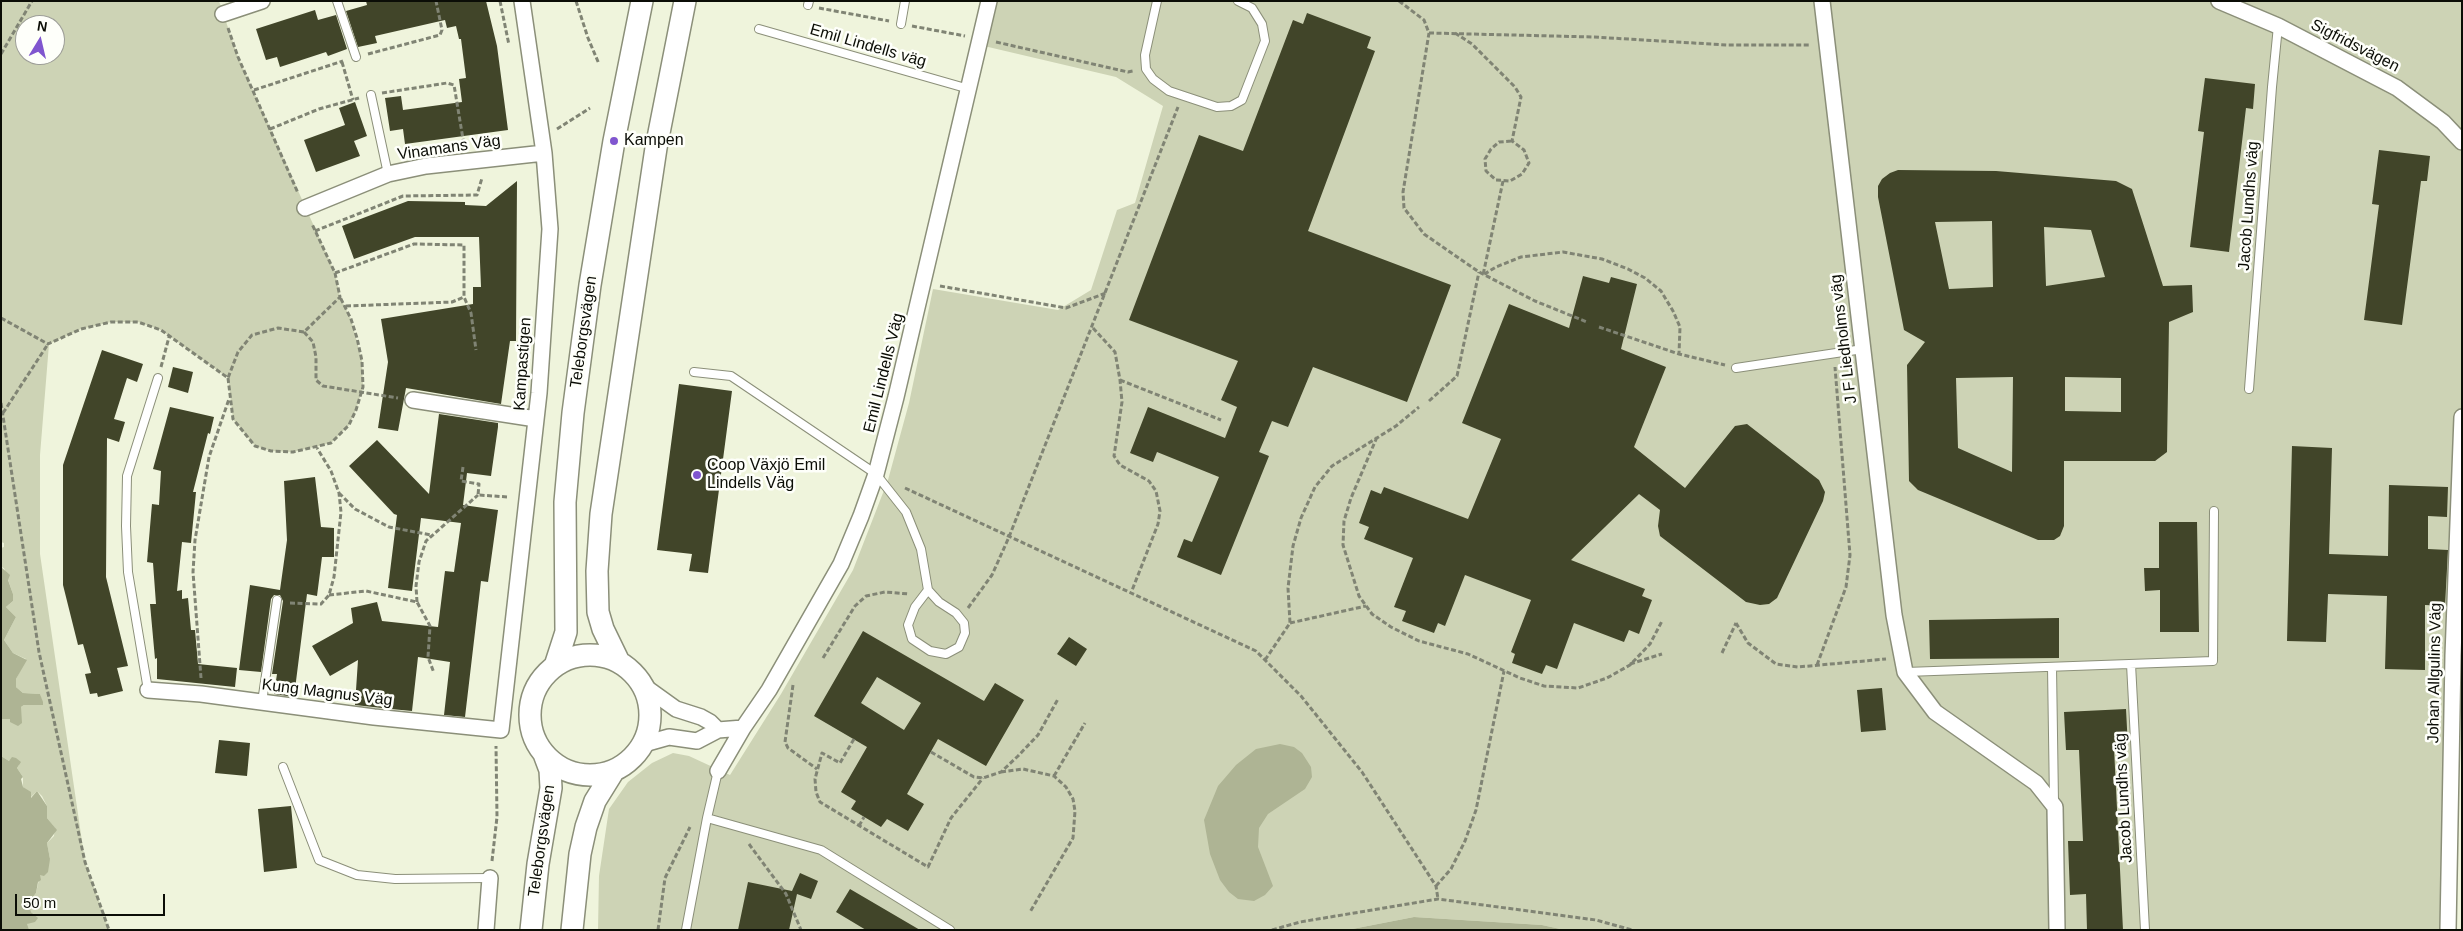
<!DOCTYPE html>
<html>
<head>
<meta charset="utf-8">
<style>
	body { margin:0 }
	#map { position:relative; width:2463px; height:931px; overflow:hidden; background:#eff4dc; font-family:Arial,sans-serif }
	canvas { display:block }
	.frame { position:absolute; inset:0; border:2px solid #0b0d06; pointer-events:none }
	.north { position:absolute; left:15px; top:15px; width:50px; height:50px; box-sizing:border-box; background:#fefffa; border:1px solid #9d9e98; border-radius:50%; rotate:9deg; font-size:14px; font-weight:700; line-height:20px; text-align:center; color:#0b0d06 }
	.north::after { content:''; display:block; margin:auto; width:18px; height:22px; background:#8056cf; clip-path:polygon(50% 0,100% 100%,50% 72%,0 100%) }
	.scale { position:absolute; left:15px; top:894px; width:150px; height:22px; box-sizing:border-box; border:2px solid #0b0d06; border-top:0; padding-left:6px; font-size:15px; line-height:18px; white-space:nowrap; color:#0b0d06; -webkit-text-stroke:4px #fefffa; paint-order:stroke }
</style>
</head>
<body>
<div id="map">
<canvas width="2463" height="931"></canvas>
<div class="frame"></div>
<div class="north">N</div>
<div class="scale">50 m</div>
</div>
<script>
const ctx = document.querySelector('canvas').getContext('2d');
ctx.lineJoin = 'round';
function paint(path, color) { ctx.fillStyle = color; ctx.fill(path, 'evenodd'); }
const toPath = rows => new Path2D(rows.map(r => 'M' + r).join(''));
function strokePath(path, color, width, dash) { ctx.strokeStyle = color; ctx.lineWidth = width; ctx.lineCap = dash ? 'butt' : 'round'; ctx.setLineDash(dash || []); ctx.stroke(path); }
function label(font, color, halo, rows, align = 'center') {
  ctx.font = font + ' Arial,sans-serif'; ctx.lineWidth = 5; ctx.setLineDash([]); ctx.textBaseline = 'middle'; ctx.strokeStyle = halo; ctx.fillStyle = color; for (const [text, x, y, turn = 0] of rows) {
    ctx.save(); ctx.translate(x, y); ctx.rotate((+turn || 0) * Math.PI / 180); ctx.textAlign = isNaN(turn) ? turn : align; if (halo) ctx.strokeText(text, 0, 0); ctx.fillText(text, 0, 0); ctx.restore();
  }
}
paint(toPath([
	[1,1,219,1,238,57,335,273,340,297,351,319,362,361,363,387,356,410,349,425,331,443,293,452,271,451,255,446,233,419,228,378,161,330,138,322,111,322,81,329,49,344,40,455,40,554,85,862,109,930,29,930,27,928,27,924,36,916,31,912,29,902,36,893,40,875,50,859,47,843,54,836,55,828,47,818,47,806,42,796,37,791,31,797,31,794,23,787,23,777,17,768,19,765,13,759,9,761,1,756,1,719,21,719,21,707,24,705,43,705,40,694,23,693,16,687,16,679,26,659,13,653,4,640,16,617,6,607,13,601,13,594,4,568,1,567,1,548,4,547,4,543,1,542],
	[25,25,55,25,55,55,25,55],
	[994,1,2462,1,2462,417,2448,930,1565,930,1542,925,1414,917,1347,930,598,930,599,876,609,809,628,782,652,763,673,753,689,756,730,775,781,694,853,570,888,480,909,403,933,289,1058,310,1091,290,1117,210,1135,203,1163,106,1116,77,984,46]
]), '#cdd3b5');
paint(toPath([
	[1,567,10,575,8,580,13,594,13,601,6,607,16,617,4,640,13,653,27,660,16,679,16,687,23,693,40,694,43,702,43,705,24,705,21,707,22,723,18,726,10,722,10,719,1,719],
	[1280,744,1294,747,1302,753,1311,767,1312,777,1305,789,1268,814,1259,828,1258,847,1273,886,1265,895,1254,901,1238,899,1229,892,1220,880,1210,854,1204,820,1218,786,1236,765,1256,749],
	[1,756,9,761,12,757,16,758,21,762,17,768,23,777,21,779,23,787,31,792,31,798,37,791,47,806,47,818,57,830,47,843,50,859,48,872,44,876,40,875,41,880,38,882,36,893,29,902,31,912,38,918,35,922,27,924,29,930,1,930],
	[1414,917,1542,925,1565,930,1347,930]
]), '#aeb494');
paint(toPath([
	[366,1,486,1,497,46,508,130,405,144,403,129,390,131,385,98,401,96,403,110,462,102,459,79,466,78,461,39,459,39,456,26,447,28,445,20,375,36,377,43,358,47,346,11,367,5],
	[315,10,318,20,336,15,347,49,328,56,326,52,280,67,277,57,266,60,256,29],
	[1307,13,1371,37,1367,48,1375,51,1308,231,1451,285,1407,402,1313,367,1288,427,1272,421,1259,452,1269,456,1221,575,1177,557,1184,539,1192,542,1219,477,1157,452,1153,462,1130,453,1148,407,1225,438,1237,407,1221,400,1238,361,1129,320,1199,135,1243,151,1293,20,1303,24],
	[2205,78,2255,84,2253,109,2246,108,2229,252,2190,247,2204,132,2198,131],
	[355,102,367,136,354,141,360,156,316,172,304,140,345,125,339,108],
	[2379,150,2430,156,2427,181,2421,181,2402,325,2364,320,2379,205,2372,204],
	[1898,170,1996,171,2116,181,2132,189,2163,286,2192,285,2193,312,2169,322,2167,452,2155,461,2064,461,2064,526,2060,536,2054,540,2038,540,1918,490,1909,481,1907,365,1925,342,1904,330,1878,197,1878,186,1882,179,1890,173],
	[1992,221,1993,287,1949,289,1935,222],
	[2044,227,2091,230,2105,277,2046,286],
	[2013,377,2012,472,1958,448,1956,378],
	[2065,377,2121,378,2121,412,2065,411],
	[517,181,516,341,510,341,501,404,406,388,398,431,378,428,388,362,381,319,473,304,473,287,481,287,479,237,415,237,354,259,342,226,408,201,465,202,465,205,486,206],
	[1583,276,1609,283,1611,277,1637,284,1621,349,1666,367,1634,447,1685,488,1735,426,1747,424,1819,480,1825,492,1823,501,1777,598,1769,604,1760,605,1746,602,1660,536,1658,526,1660,510,1639,494,1571,560,1645,589,1642,596,1652,600,1639,634,1629,630,1624,642,1574,623,1557,669,1546,665,1542,674,1512,663,1515,654,1511,652,1531,600,1465,575,1445,626,1438,623,1434,633,1402,621,1406,611,1394,607,1413,558,1364,539,1369,527,1359,523,1371,490,1381,494,1384,487,1468,519,1501,439,1462,423,1509,304,1569,328],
	[102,350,143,364,137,382,127,378,114,419,125,422,119,442,107,438,106,577,128,666,117,668,123,691,98,697,97,693,90,694,85,674,91,673,83,644,78,645,63,585,63,465],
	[173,367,193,372,188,393,168,387],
	[679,384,732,391,708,573,689,571,692,554,657,550],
	[170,407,214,417,210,434,208,433,193,492,196,492,191,543,182,542,177,591,182,590,182,599,188,598,191,630,195,630,198,664,237,668,235,687,157,679,157,658,155,659,150,604,156,604,153,563,147,562,152,504,159,505,161,471,153,469],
	[439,414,498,423,498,427,491,476,467,473,463,505,498,510,488,582,481,581,465,717,444,715,450,662,418,657,412,711,391,709,355,705,358,660,330,676,312,646,353,623,351,608,377,602,382,621,438,627,445,571,454,572,461,523,421,518,412,591,388,588,397,515,394,514,349,466,377,440,429,494],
	[2292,446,2332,448,2329,554,2388,556,2389,485,2448,487,2447,517,2428,516,2428,549,2448,550,2445,606,2425,605,2425,670,2385,669,2387,596,2328,594,2326,642,2287,641],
	[315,477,321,527,334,528,334,557,322,557,317,596,307,594,294,697,274,694,277,674,272,674,283,601,280,595,274,595,271,599,261,672,239,670,250,585,280,590,287,540,284,481],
	[2159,522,2197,522,2199,632,2160,632,2160,590,2145,591,2144,568,2159,568],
	[2059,618,2059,658,1930,659,1929,620],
	[863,631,984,701,995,683,1024,700,986,766,938,739,907,794,924,804,908,831,887,819,881,827,851,809,856,801,841,792,867,747,814,716],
	[877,677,921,703,904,730,861,703],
	[1069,637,1087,649,1076,666,1057,654],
	[1882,688,1886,730,1861,732,1857,690],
	[2126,709,2128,748,2114,748,2123,930,2087,930,2086,894,2070,895,2068,841,2083,841,2079,750,2066,750,2064,712],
	[219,740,250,743,247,776,215,773],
	[291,806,297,868,264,872,258,809],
	[800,873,818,881,811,899,797,894,789,930,738,930,748,882,792,891],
	[850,889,920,930,866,930,836,912]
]), '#414529');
const service = toPath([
	[337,1,356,57],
	[1157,1,1145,55,1146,69,1153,79,1169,91,1217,107,1231,106,1242,100,1265,41,1262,24,1252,8,1238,1],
	[808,5,809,1],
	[901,24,905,1],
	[759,29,969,89],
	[371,95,388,174],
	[1736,368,1863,349],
	[694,372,731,376,876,474,906,512,921,549,928,590,915,607,908,625,912,639,930,651,946,654,959,647,965,633,964,623,956,613,939,602,928,590],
	[2249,389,2272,87,2278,26],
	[2131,664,2145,930],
	[2052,667,2054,802],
	[1906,672,2213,661,2214,511],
	[148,690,128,572,126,526,127,476,158,378],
	[262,702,277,600],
	[283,767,319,860,357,875,395,879,490,878],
	[718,771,707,818,821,850,950,930],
	[686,930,707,818]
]);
const minor = toPath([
	[1822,1,1894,615,1905,672,1935,712,2036,783,2055,807,2057,930],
	[2219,1,2278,26,2397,88,2443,122,2462,142],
	[223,14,262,1],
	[305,208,388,174,426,166,544,153],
	[413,400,536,419],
	[644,686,676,709,701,717,710,722,718,730],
	[148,690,201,694,374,717,501,730,539,393,550,229,544,153,522,1],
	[644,744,669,737,697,741,718,730,743,728],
	[718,771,743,728,769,690,841,564,861,516,876,474,896,397,989,1],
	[486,930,490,878],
	[2448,930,2453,656,2462,417]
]);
const secondary = toPath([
	'530 715a60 60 0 1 1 120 0a60 60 0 1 1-120 0Z',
	[619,662,603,629,598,612,597,571,601,514,656,148,685,1],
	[555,666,566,632,565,502,573,413,590,285,614,141,642,1],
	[531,930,538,864,551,788,550,770,544,754],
	[572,930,580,854,586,827,595,801,613,772]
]);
strokePath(service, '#8b8f79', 10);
strokePath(minor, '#8b8f79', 18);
strokePath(secondary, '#8b8f79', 24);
strokePath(toPath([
	[500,1,509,45],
	[576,1,588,38,599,64],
	[1399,1,1424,20,1429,33,1403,192,1404,208,1424,234,1479,272,1535,301,1587,322],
	[819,8,889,21],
	[912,26,965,36],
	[228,28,238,57,298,193],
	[1429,33,1594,37,1727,45,1810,45],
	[1455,33,1472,44,1515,87,1521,97,1512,141,1524,150,1529,163,1522,174,1510,181,1496,180,1486,171,1485,159,1491,149,1499,142,1512,141],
	[996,42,1128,72,1133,71],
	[1,54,32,1],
	[368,54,440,35,442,30,436,1],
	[342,62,353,100],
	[254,90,343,61],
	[382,93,447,83,454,85,464,145],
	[270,129,319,109,359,98],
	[557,129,590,108],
	[1503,181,1483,275,1496,267,1521,257,1563,252,1602,259,1628,269,1645,278,1661,291,1673,311,1680,327,1679,354],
	[315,231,403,196,477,195,482,178],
	[335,273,414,244,464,245,464,297,471,313,476,350],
	[940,286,1066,308,1106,293],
	[346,306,452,302,464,297],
	[1,318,48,344,81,329,111,322,138,322,161,330,228,378,238,352,252,335,278,328,304,332,340,297,335,273,312,224],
	[1599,327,1679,354,1725,365],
	[1093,328,1115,352,1120,380,1122,402,1114,456,1120,465,1149,481,1156,491,1160,511,1158,524,1131,593],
	[304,332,313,342,316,357,316,380,323,386,398,398],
	[161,367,169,337],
	[228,378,233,419,255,446,271,451,293,452,331,443,349,425,356,410,363,387,362,361,357,338,351,319,340,297],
	[1120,380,1221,420],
	[518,400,520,384],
	[1429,401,1457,376,1479,272],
	[1,403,39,652,85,862,109,930],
	[3,413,48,344],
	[1377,437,1351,498,1344,521,1343,545,1359,596,1372,614,1391,627,1419,641,1468,654,1520,678,1544,686,1578,688,1607,678,1630,665,1650,644,1662,621],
	[463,467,461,481,479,484,478,495,508,497],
	[905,488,1256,651,1301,696,1362,772,1436,886,1438,899],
	[339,493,355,509,389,527,431,535],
	[329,595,366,591,417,602,430,626,428,657,434,673],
	[417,602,416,586,419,562,426,541,478,495],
	[290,603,321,604,329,595,334,577,341,512,339,493,331,471,317,448],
	[968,608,992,575,1009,537,1178,107],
	[1290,623,1366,606],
	[1736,623,1748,643,1776,664,1798,667,1886,659],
	[1722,653,1736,623],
	[823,658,855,606,866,596,885,592,909,594],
	[1265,660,1290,623,1288,588,1293,546,1301,518,1315,487,1332,466,1396,426,1419,407],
	[1630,664,1662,654],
	[1817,665,1846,587,1850,555,1835,367],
	[201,678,193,572,195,540,209,457,229,399],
	[793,685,785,742,788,748,817,769],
	[854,739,840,763,822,753,815,779,816,792,820,802,928,867,951,818,983,778],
	[931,752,974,777,983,778,1001,772,1018,756,1038,735,1058,699],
	[1001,772,1023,769,1054,776,1066,787,1073,799,1075,811,1073,838,1030,912],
	[1054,776,1085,723],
	[859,826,864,817],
	[749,844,786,894,801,930],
	[492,861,497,817,496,746],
	[1436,886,1451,869,1465,841,1476,810,1504,671],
	[658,930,665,878,690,827],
	[1272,930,1300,922,1438,899,1596,920,1632,930]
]), '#808474', 3, [5, 2.5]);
strokePath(service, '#fff', 8);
strokePath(minor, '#fff', 15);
strokePath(secondary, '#fff', 21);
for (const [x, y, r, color] of [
	[614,141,5,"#8056cf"],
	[697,475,5,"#8056cf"]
]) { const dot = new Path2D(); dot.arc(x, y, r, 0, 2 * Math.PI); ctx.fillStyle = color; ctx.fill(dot); strokePath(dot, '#fefffa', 2); }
label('16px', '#0b0d06', '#fefffa', [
	["Emil Lindells väg",868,46,16],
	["Sigfridsvägen",2355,46,27],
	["Vinamans Väg",449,148,-8],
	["Jacob Lundhs väg",2249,206,-86],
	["Teleborgsvägen",584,332,-82],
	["J F Liedholms väg",1844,339,-97],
	["Kampastigen",523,364,-86],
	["Emil Lindells Väg",884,373,-76],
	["Johan Allgulins Väg",2435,673,-89],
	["Kung Magnus Väg",327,693,7],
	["Jacob Lundhs väg",2124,798,-93],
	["Teleborgsvägen",542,841,-82]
]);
label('16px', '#0b0d06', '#fefffa', [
	["Kampen",624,141],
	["Coop Växjö Emil",707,466],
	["Lindells Väg",707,484]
], 'left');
</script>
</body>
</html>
